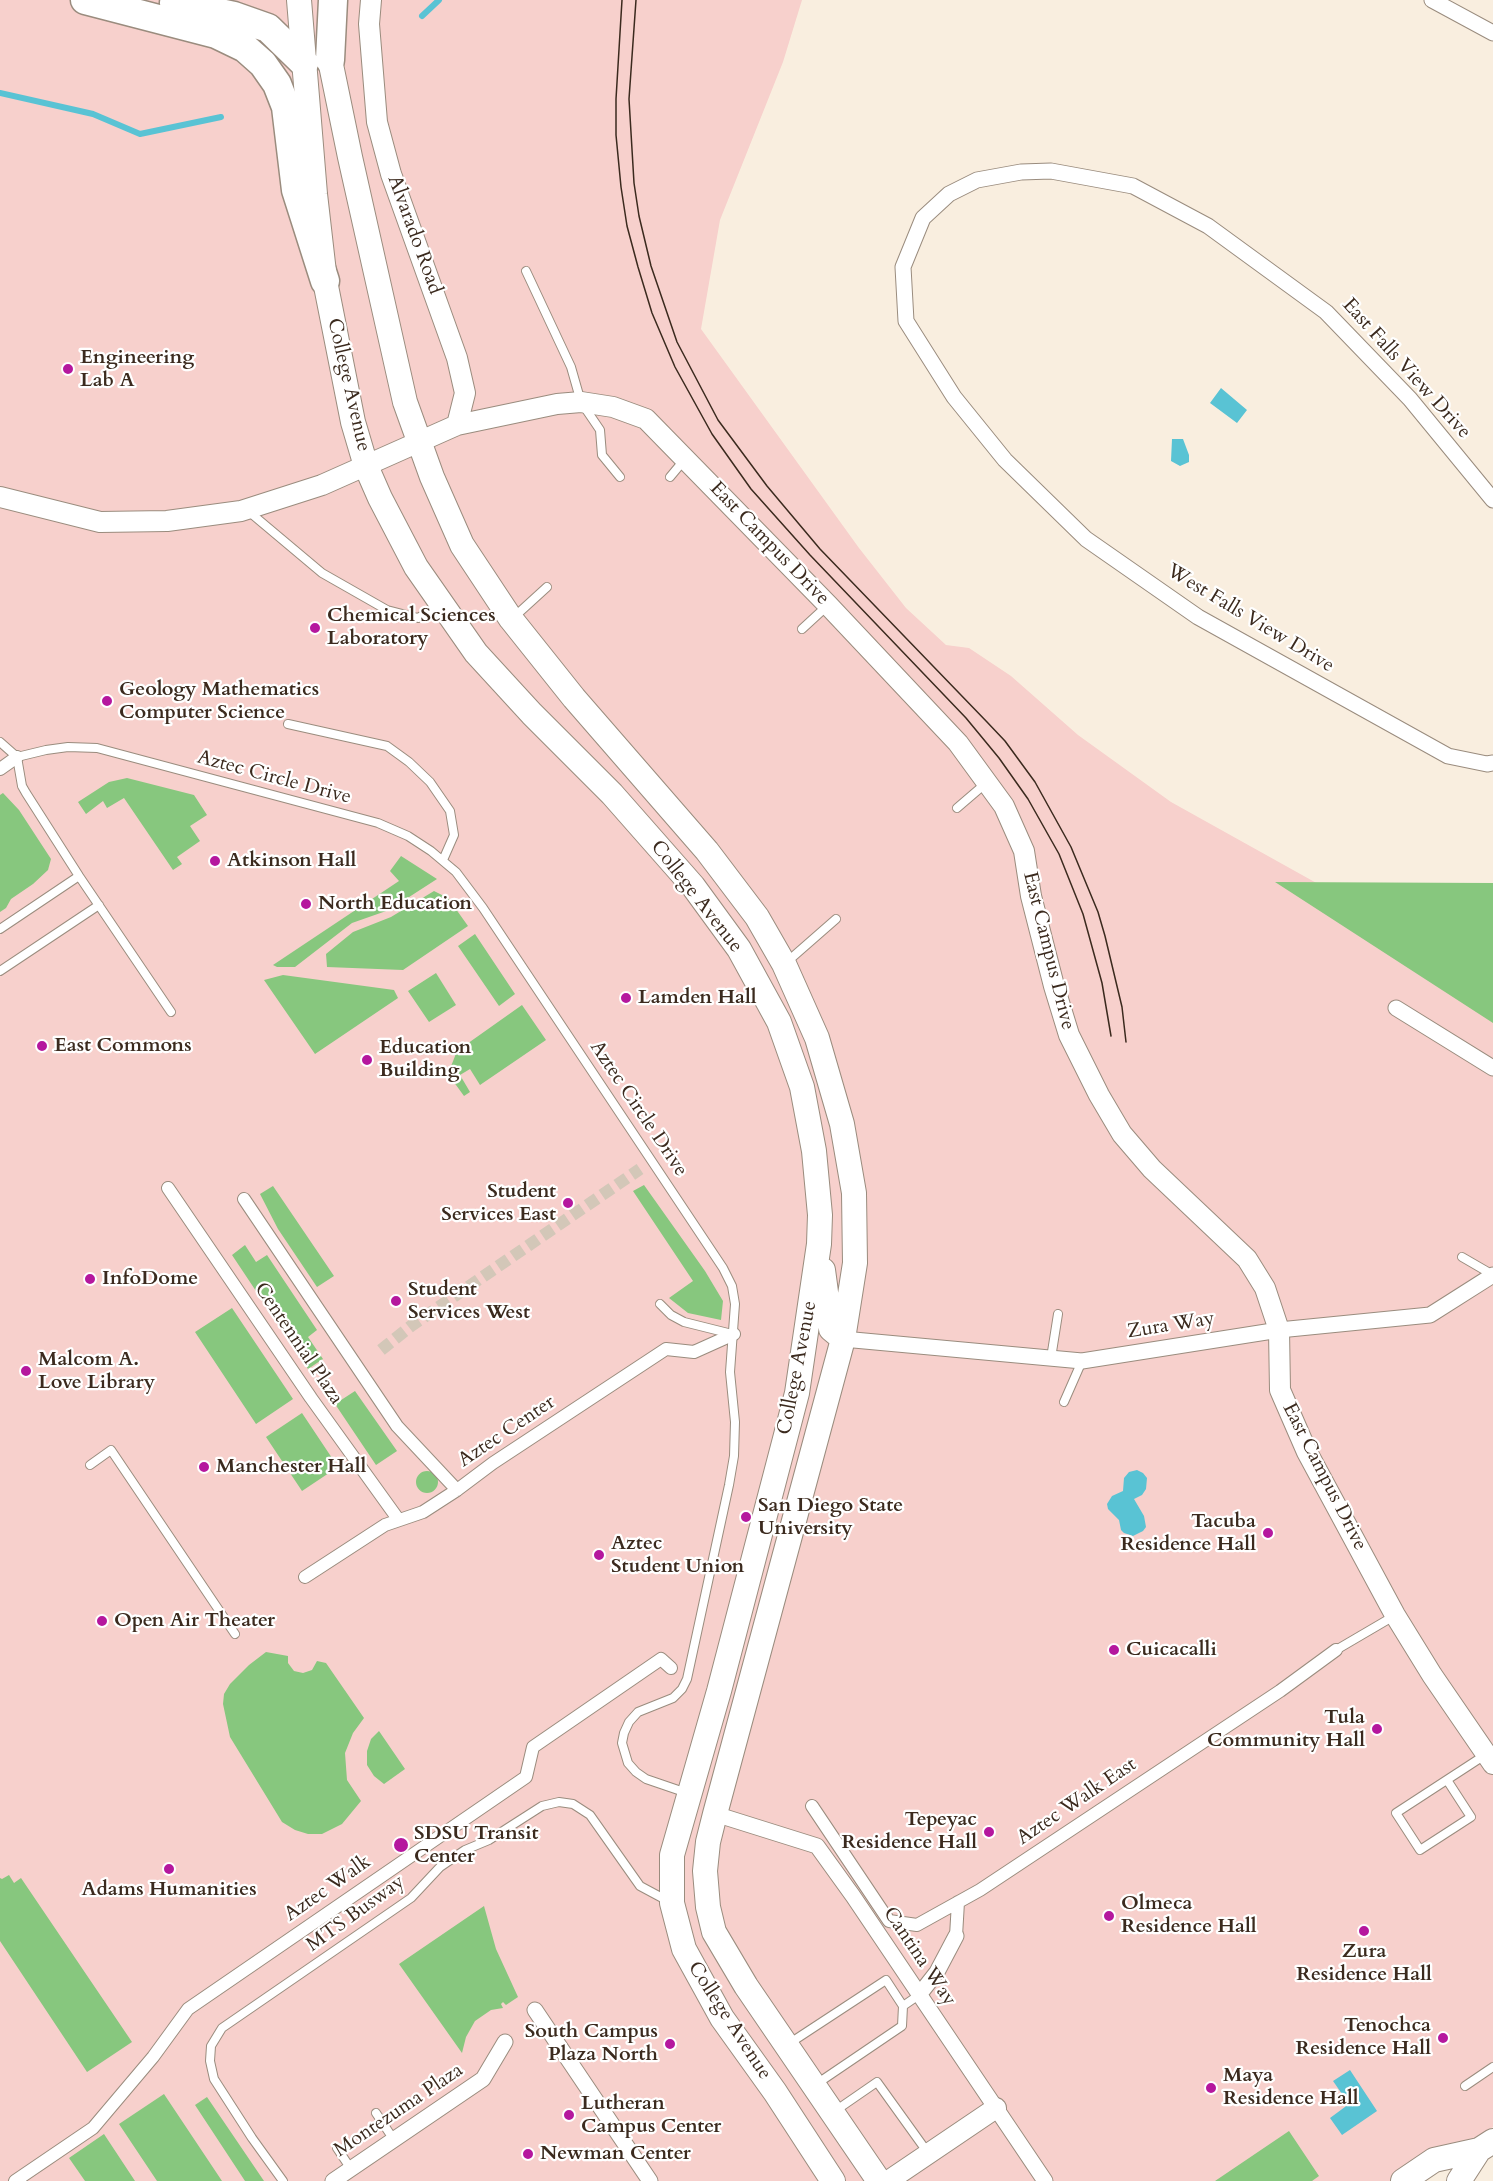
<!DOCTYPE html>
<html>
<head>
<meta charset="utf-8">
<style>
	body { margin:0 }
	canvas { display:block; background:#f9eedf }
</style>
</head>
<body>
<canvas width="1493" height="2181"></canvas>
<script>
const ctx = document.querySelector('canvas').getContext('2d');
ctx.lineJoin = 'round';
function paint(path, color) { ctx.fillStyle = color; ctx.fill(path, 'evenodd'); }
const toPath = rows => new Path2D(rows.map(r => 'M' + r).join(''));
function strokePath(path, color, width, dash) { ctx.strokeStyle = color; ctx.lineWidth = width; ctx.lineCap = dash ? 'butt' : 'round'; ctx.setLineDash(dash || []); ctx.stroke(path); }
function label(font, color, halo, rows, align = 'center') {
  ctx.font = font + ' Cardo,serif'; ctx.lineWidth = 4.5; ctx.setLineDash([]); ctx.textBaseline = 'middle'; ctx.strokeStyle = halo; ctx.fillStyle = color; for (const [text, x, y, turn = 0] of rows) {
    ctx.save(); ctx.translate(x, y); ctx.rotate((+turn || 0) * Math.PI / 180); ctx.textAlign = isNaN(turn) ? turn : align; if (halo) ctx.strokeText(text, 0, 0); ctx.fillText(text, 0, 0); ctx.restore();
  }
}
paint(toPath([
	[0,0,802,0,783,62,720,220,701,329,859,548,906,608,946,645,969,648,1011,676,1078,735,1171,802,1329,890,1493,905,1493,2127,1408,2181,0,2181]
]), '#f7d0cc');
paint(toPath([
	[127,778,194,795,207,815,190,826,200,841,177,857,182,864,173,870,124,798,107,808,103,801,86,814,78,802,109,782],
	[3,793,19,810,51,859,48,870,33,884,11,899,6,908,0,912,0,795],
	[401,856,437,879,389,910,352,923,295,967,277,967,273,965,399,881,390,871],
	[1275,882,1493,883,1493,1023],
	[434,891,448,898,468,926,403,970,327,967,326,954,353,932,391,917],
	[475,934,515,994,499,1006,458,946],
	[436,973,456,1005,429,1022,408,991],
	[283,975,394,990,398,998,315,1054,264,980],
	[522,1005,546,1040,480,1085,470,1069,460,1075,470,1092,464,1096,448,1074,457,1051],
	[644,1185,705,1271,723,1301,721,1320,688,1313,669,1298,693,1281,633,1191],
	[273,1186,334,1276,317,1287,278,1229,260,1194],
	[245,1245,256,1262,267,1255,317,1330,308,1337,323,1359,308,1369,232,1255],
	[232,1308,293,1399,256,1424,195,1332],
	[355,1391,397,1451,376,1465,335,1404],
	[302,1413,338,1467,302,1491,266,1437],
	'416 1482a11 11 0 1 1 22 0a11 11 0 1 1-22 0Z',
	[266,1652,288,1656,288,1663,294,1671,303,1673,312,1670,317,1661,326,1663,364,1718,353,1733,345,1753,347,1780,361,1801,342,1824,322,1834,308,1834,295,1830,282,1822,230,1737,223,1704,224,1694,230,1684,249,1665],
	[379,1731,405,1769,384,1784,374,1776,367,1765,367,1751,371,1739],
	[9,1875,14,1883,21,1878,132,2042,87,2072,0,1941,0,1878,2,1879],
	[484,1906,496,1949,518,1997,506,2005,503,2002,501,2004,503,2008,491,2010,475,2021,466,2037,462,2053,399,1964],
	[164,2094,222,2181,157,2181,119,2124],
	[207,2097,264,2181,245,2181,195,2105],
	[1289,2131,1319,2176,1312,2181,1215,2181],
	[104,2134,135,2181,85,2181,69,2158]
]), '#87c77e');
paint(toPath([
	[1221,388,1247,410,1237,423,1210,403],
	[1172,439,1183,439,1189,455,1189,462,1180,466,1171,461],
	[1137,1470,1143,1473,1147,1478,1146,1489,1142,1495,1134,1499,1144,1516,1146,1527,1143,1531,1133,1536,1124,1533,1121,1530,1119,1520,1108,1509,1107,1504,1112,1496,1123,1491,1124,1478,1129,1472],
	[1350,2070,1377,2111,1342,2135,1330,2118,1349,2104,1333,2081]
]), '#59c3d4');
strokePath(toPath([
	[422,16,439,0],
	[0,93,93,114,140,134,221,117]
]), '#59c3d4', 6);
strokePath(toPath([
	[381,1350,411,1326,640,1169]
]), '#d3c7b8', 12, [12, 6]);
const service = toPath([
	[526,271,571,367,581,402,600,430,602,455,620,477],
	[670,477,685,459],
	[247,510,322,573,387,610,418,618,438,607],
	[513,618,547,587],
	[802,629,827,606],
	[288,724,387,746,409,762,430,782,450,811,454,835,443,860],
	[0,742,17,757,46,750,68,747,97,748,378,823,408,836,431,851,456,872,483,908,723,1268,732,1286,735,1304,730,1372,735,1422,734,1456,729,1485,687,1679,682,1689,673,1698,638,1712,629,1722,624,1733,622,1743,628,1763,636,1772,646,1779,687,1793],
	[17,757,22,786,26,793,79,876,171,1012],
	[957,808,985,784],
	[0,929,79,876],
	[788,961,836,919],
	[0,971,99,905],
	[1462,1257,1493,1275],
	[660,1304,671,1315,684,1322,732,1334],
	[1051,1358,1058,1314],
	[1064,1402,1082,1361],
	[90,1465,111,1450,235,1634],
	[1336,1650,1394,1616],
	[1447,1780,1471,1817,1420,1850,1396,1813,1485,1755],
	[903,2006,919,1995],
	[790,2043,886,1980,903,2006,902,2026,815,2085],
	[1465,2086,1493,2067],
	[835,2111,877,2082,928,2153],
	[376,2113,394,2140],
	[337,2148,351,2169],
	[283,2181,252,2138,214,2079,210,2061,211,2046,222,2028,411,1898,440,1867,465,1850,489,1840,542,1806,559,1802,573,1804,590,1815,640,1886,668,1901]
]);
const pedestrian = toPath([
	[0,769,17,757],
	[168,1188,311,1398,398,1519],
	[244,1199,397,1426,457,1490],
	[305,1577,385,1525,423,1512,457,1490,493,1463,666,1349,694,1352,734,1334],
	[812,1806,889,1921,917,1925,980,1890,1280,1691,1336,1650],
	[956,1936,958,1902],
	[15,2181,93,2128,153,2057,188,2009,526,1777,533,1747,661,1659,671,1668]
]);
const minor = toPath([
	[1432,0,1493,33],
	[1493,500,1410,399,1326,312,1208,226,1133,186,1051,171,1021,172,977,180,949,194,923,218,903,267,906,321,954,397,1005,460,1086,539,1198,617,1448,756,1487,764,1493,763],
	[1396,1008,1493,1068],
	[843,1339,1082,1361,1279,1330,1430,1315,1493,1275],
	[715,1814,817,1846,853,1896,1045,2181],
	[919,1995,937,1972,956,1936],
	[535,2010,650,2181],
	[333,2181,483,2079,505,2042]
]);
const tertiary = toPath([
	[371,0,369,24,377,122,391,174,457,358,465,393,457,425],
	[0,497,100,522,167,521,241,511,322,485,457,425,557,404,581,402,613,407,646,419,828,605,958,743,1004,806,1024,851,1031,896,1054,986,1069,1035,1099,1095,1122,1134,1152,1169,1247,1259,1265,1288,1279,1330,1280,1390,1307,1452,1395,1615,1432,1675,1493,1764],
	[888,2181,996,2108]
]);
const primary = toPath([
	[299,0,315,194,325,281,353,422,366,466,380,498,416,567,476,653,532,714,612,794,693,886,739,949,779,1022,802,1087,814,1151,820,1215,819,1244,797,1393,719,1691,672,1855,672,1903,684,1949,722,2018,775,2092,833,2181],
	[329,43,330,60,350,157,405,402,432,477,462,545,511,619,574,698,707,851,757,917,784,964,817,1038,842,1124,854,1193,855,1263,843,1339,715,1814,708,1842,705,1871,708,1907,714,1932,746,1986,879,2181],
	[823,1270,831,1329,843,1339],
	[1403,2181,1434,2160,1479,2150,1493,2141],
	[1459,2181,1479,2150]
]);
const motorway = toPath([
	[85,0,216,34,245,48,263,64,277,84,286,107,296,190,325,281],
	[174,3,234,16,268,28,304,63],
	[330,60,333,0]
]);
strokePath(service, '#9a8c7e', 10);
strokePath(pedestrian, '#9a8c7e', 14);
strokePath(minor, '#9a8c7e', 17);
strokePath(tertiary, '#9a8c7e', 22);
strokePath(primary, '#9a8c7e', 26);
strokePath(motorway, '#9a8c7e', 31);
strokePath(service, '#fff', 8);
strokePath(pedestrian, '#fff', 12);
strokePath(minor, '#fff', 15);
strokePath(tertiary, '#fff', 20);
strokePath(primary, '#fff', 24);
strokePath(motorway, '#fff', 28);
strokePath(toPath([
	[622,0,616,99,616,135,621,187,627,226,638,267,652,313,675,367,712,434,751,489,810,555,966,718,999,758,1028,799,1059,854,1083,914,1102,983,1111,1036],
	[636,0,629,99,634,183,639,216,651,266,677,342,718,420,767,486,820,549,987,722,1005,741,1035,782,1071,847,1098,912,1105,936,1122,1007,1126,1042]
]), '#3b2a1e', 1.5);
for (const [x, y, r, color] of [
	[68,369,6,"#b5179e"],
	[315,628,6,"#b5179e"],
	[107,701,6,"#b5179e"],
	[215,861,6,"#b5179e"],
	[306,904,6,"#b5179e"],
	[626,998,6,"#b5179e"],
	[42,1046,6,"#b5179e"],
	[367,1060,6,"#b5179e"],
	[568,1203,6,"#b5179e"],
	[90,1279,6,"#b5179e"],
	[396,1301,6,"#b5179e"],
	[26,1371,6,"#b5179e"],
	[204,1467,6,"#b5179e"],
	[746,1517,6,"#b5179e"],
	[1268,1533,6,"#b5179e"],
	[599,1555,6,"#b5179e"],
	[102,1621,6,"#b5179e"],
	[1114,1650,6,"#b5179e"],
	[1377,1729,6,"#b5179e"],
	[989,1832,6,"#b5179e"],
	[401,1845,8,"#b5179e"],
	[169,1869,6,"#b5179e"],
	[1109,1916,6,"#b5179e"],
	[1364,1931,6,"#b5179e"],
	[1443,2038,6,"#b5179e"],
	[670,2044,6,"#b5179e"],
	[1211,2088,6,"#b5179e"],
	[569,2115,6,"#b5179e"],
	[528,2154,6,"#b5179e"]
]) { const dot = new Path2D(); dot.arc(x, y, r, 0, 2 * Math.PI); ctx.fillStyle = color; ctx.fill(dot); strokePath(dot, '#fff', 2); }
label('20px', '#3b2a1e', '#fff', [
	["Alvarado Road",414,235,70],
	["East Falls View Drive",1406,369,48],
	["College Avenue",348,385,77],
	["East Campus Drive",769,544,46],
	["West Falls View Drive",1250,619,31],
	["Aztec Circle Drive",274,778,15],
	["College Avenue",696,897,52],
	["East Campus Drive",1048,951,76],
	["Aztec Circle Drive",638,1109,56],
	["Zura Way",1171,1326,-9],
	["Centennial Plaza",298,1344,56],
	["College Avenue",798,1368,-79],
	["Aztec Center",507,1432,-34],
	["East Campus Drive",1324,1477,63],
	["Aztec Walk East",1077,1802,-34],
	["Aztec Walk",328,1889,-35],
	["MTS Busway",356,1914,-36],
	["Cantina Way",919,1957,56],
	["College Avenue",729,2021,57],
	["Montezuma Plaza",399,2111,-34]
]);
label('bold 20px', '#3b2a1e', '#fff', [
	["Engineering",80,358],
	["Lab A",80,381],
	["Chemical Sciences",327,616],
	["Laboratory",327,639],
	["Geology Mathematics",119,690],
	["Computer Science",119,713],
	["Atkinson Hall",227,861],
	["North Education",318,904],
	["Lamden Hall",638,998],
	["East Commons",54,1046],
	["Education",379,1048],
	["Building",379,1071],
	["Student",556,1192,"right"],
	["Services East",556,1215,"right"],
	["InfoDome",102,1279],
	["Student",408,1290],
	["Services West",408,1313],
	["Malcom A.",38,1360],
	["Love Library",38,1383],
	["Manchester Hall",216,1467],
	["San Diego State",758,1506],
	["University",758,1529],
	["Tacuba",1256,1522,"right"],
	["Residence Hall",1256,1545,"right"],
	["Aztec",611,1544],
	["Student Union",611,1567],
	["Open Air Theater",114,1621],
	["Cuicacalli",1126,1650],
	["Tula",1365,1718,"right"],
	["Community Hall",1365,1741,"right"],
	["Tepeyac",977,1820,"right"],
	["Residence Hall",977,1843,"right"],
	["SDSU Transit",414,1834],
	["Center",414,1857],
	["Adams Humanities",169,1890,"center"],
	["Olmeca",1121,1904],
	["Residence Hall",1121,1927],
	["Zura",1364,1952,"center"],
	["Residence Hall",1364,1975,"center"],
	["Tenochca",1431,2026,"right"],
	["Residence Hall",1431,2049,"right"],
	["South Campus",658,2032,"right"],
	["Plaza North",658,2055,"right"],
	["Maya",1223,2076],
	["Residence Hall",1223,2099],
	["Lutheran",581,2104],
	["Campus Center",581,2127],
	["Newman Center",540,2154]
], 'left');
</script>
</body>
</html>
